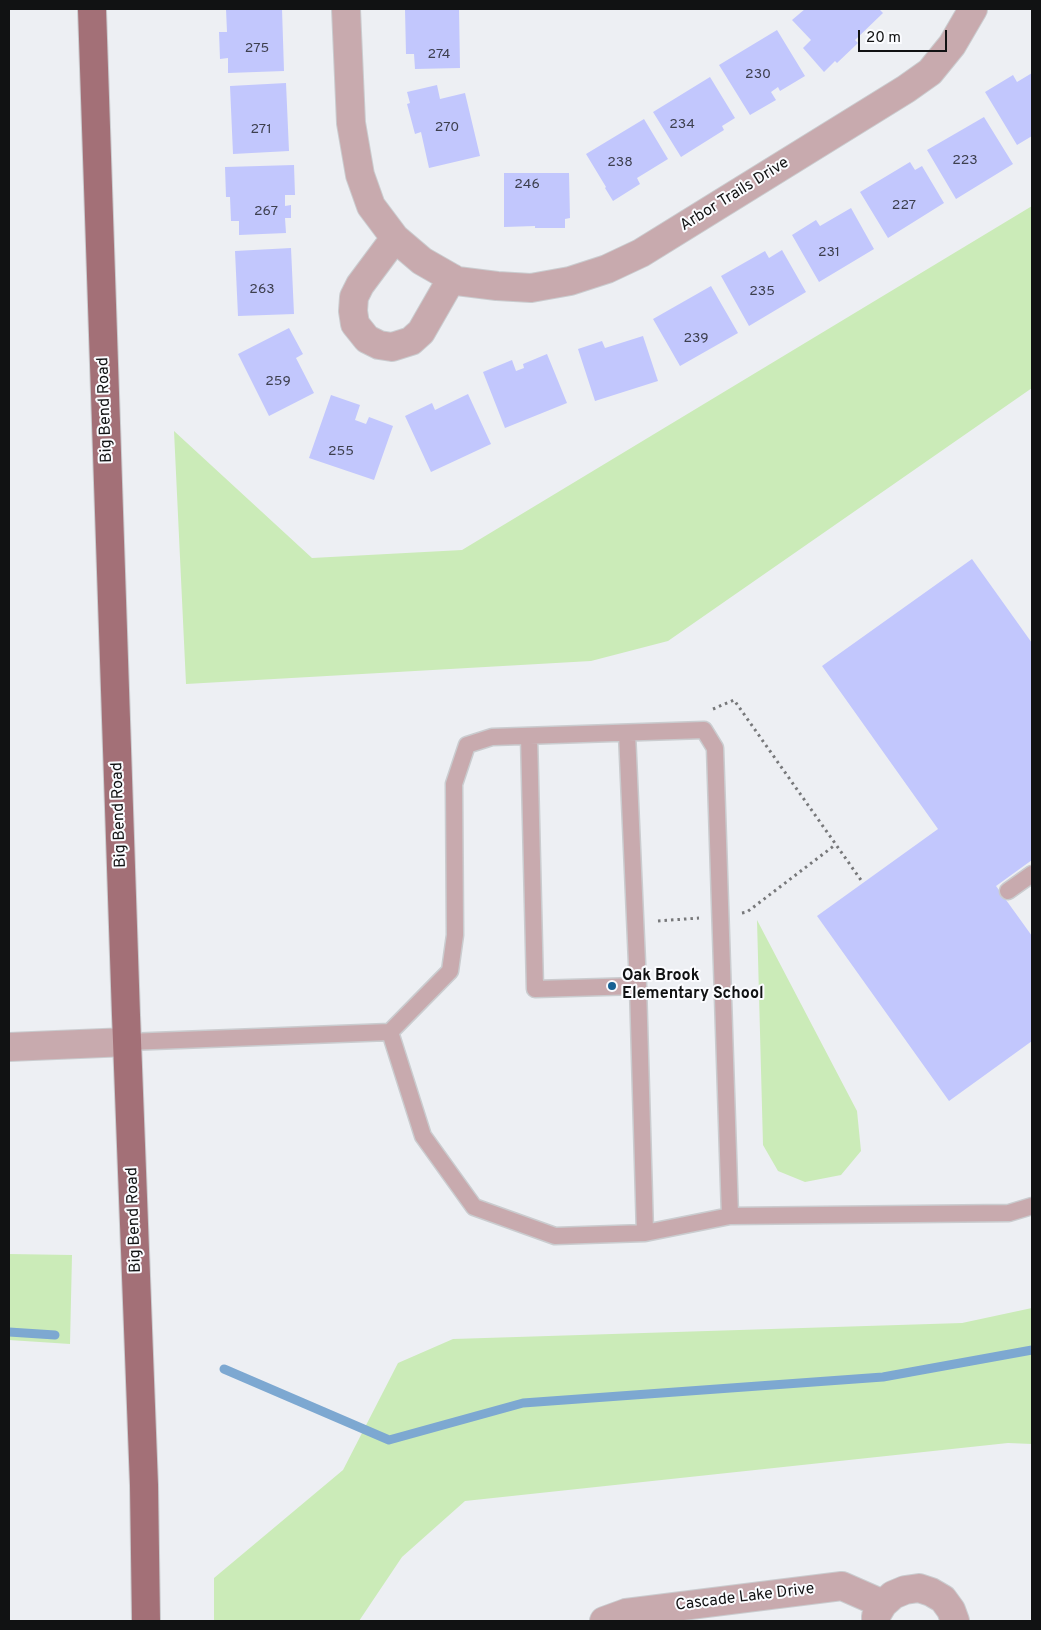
<!DOCTYPE html>
<html>
<head>
<meta charset="utf-8">
<style>
	body { margin:0 }
	#map { position:relative; width:1041px; height:1630px; overflow:hidden; background:#edeff3; font-family:Overpass,sans-serif }
	canvas { display:block }
	.frame { position:absolute; inset:0; border:10px solid #111213; pointer-events:none }
	.scale { position:absolute; left:858px; top:30px; width:89px; height:22px; box-sizing:border-box; border:2px solid #111213; border-top:0; padding-left:6px; font-size:15px; line-height:18px; white-space:nowrap; color:#111213; -webkit-text-stroke:4px #fbfcff; paint-order:stroke }
</style>
</head>
<body>
<div id="map">
<canvas width="1041" height="1630"></canvas>
<div class="frame"></div>
<div class="scale">20 m</div>
</div>
<script>
const ctx = document.querySelector('canvas').getContext('2d');
ctx.lineJoin = 'round';
function paint(path, color) { ctx.fillStyle = color; ctx.fill(path, 'evenodd'); }
const toPath = rows => new Path2D(rows.map(r => 'M' + r).join(''));
function strokePath(path, color, width, dash) { ctx.strokeStyle = color; ctx.lineWidth = width; ctx.lineCap = dash ? 'butt' : 'round'; ctx.setLineDash(dash || []); ctx.stroke(path); }
function label(font, color, halo, rows, align = 'center') {
  ctx.font = font + ' Overpass,sans-serif'; ctx.lineWidth = 4; ctx.setLineDash([]); ctx.textBaseline = 'middle'; ctx.strokeStyle = halo; ctx.fillStyle = color; for (const [text, x, y, turn = 0] of rows) {
    ctx.save(); ctx.translate(x, y); ctx.rotate((+turn || 0) * Math.PI / 180); ctx.textAlign = isNaN(turn) ? turn : align; if (halo) ctx.strokeText(text, 0, 0); ctx.fillText(text, 0, 0); ctx.restore();
  }
}
paint(toPath([
	[1032,206,1032,388,668,641,591,661,186,684,174,431,312,558,462,550],
	[757,920,857,1111,861,1151,841,1175,805,1182,778,1171,763,1145],
	[9,1254,72,1255,70,1344,9,1340],
	[1032,1308,1032,1444,1008,1443,465,1501,402,1557,359,1621,214,1621,214,1578,343,1470,398,1363,453,1339,962,1323]
]), '#cbebb8');
strokePath(toPath([
	[9,1332,55,1335],
	[224,1369,389,1440,523,1403,883,1377,1032,1350]
]), '#7da8d1', 9);
paint(toPath([
	[226,9,282,9,284,71,228,73,228,58,220,59,219,32,227,32],
	[405,9,459,9,460,68,415,69,414,54,406,54],
	[805,9,879,9,883,13,855,40,858,43,837,63,835,61,824,72,803,48,811,40,792,20],
	[777,30,805,76,780,91,778,87,771,92,776,100,750,115,719,65],
	[1032,73,1032,136,1017,145,985,92,1013,75,1017,82],
	[710,77,735,118,722,126,724,130,681,157,653,112],
	[286,83,289,151,233,154,230,86],
	[437,85,440,99,465,93,480,156,429,168,421,132,415,134,407,104,410,103,407,92],
	[984,117,1013,164,956,199,927,150],
	[644,119,668,159,637,178,640,184,613,201,605,188,606,187,586,154],
	[910,162,915,170,922,166,944,203,888,238,860,192],
	[294,165,295,195,285,195,285,206,291,205,291,218,285,218,286,233,239,235,239,221,231,221,230,197,226,197,225,167],
	[504,173,569,173,570,218,565,219,565,228,535,228,535,226,504,227],
	[851,208,874,249,819,282,792,235,816,220,820,226],
	[291,248,294,314,238,316,235,251],
	[782,250,806,292,749,326,721,276,765,251,769,258],
	[711,286,738,333,680,366,653,319],
	[289,328,303,354,296,358,314,393,269,416,238,354],
	[643,336,658,381,595,401,578,349,602,341,605,348],
	[547,354,567,403,505,428,483,372,512,360,516,371,524,368,523,364],
	[468,394,491,444,431,472,405,416,432,403,435,410],
	[331,395,360,405,355,420,366,424,369,417,393,426,374,480,309,458],
	[972,559,1032,643,1032,860,996,886,1032,936,1032,1041,949,1101,817,916,938,829,822,666]
]), '#c2c7fd');
const service = toPath([
	[627,733,638,986,645,1233],
	[529,736,535,989,638,986],
	[1008,891,1032,874],
	[127,1042,390,1032],
	[730,1216,715,748,704,730,492,737,467,745,454,784,455,935,450,971,390,1032,423,1136,474,1207,555,1236,645,1233,730,1216,1009,1213,1032,1206]
]);
const minor = toPath([
	[346,9,351,123,360,175,371,206,395,238,422,261,457,281,497,286,531,288,570,281,607,269,641,253,906,89,930,72,952,45,973,9],
	[395,238,360,285,354,297,353,311,355,324,367,339,379,345,392,347,411,341,421,332,452,278],
	[9,1047,127,1042],
	[876,1620,876,1616,883,1604,893,1595,905,1590,919,1588,931,1592,943,1599,951,1610,955,1621],
	[604,1621,626,1613,842,1586,883,1604]
]);
const primary = toPath([
	[92,9,126,1015,144,1485,146,1621]
]);
strokePath(service, '#cacccf', 19);
strokePath(minor, '#cacccf', 30);
strokePath(primary, '#cacccf', 30);
strokePath(toPath([
	[713,709,734,700,863,883],
	[742,913,747,912,835,845],
	[658,921,699,918]
]), '#77787a', 3, [2.5, 4]);
strokePath(service, '#c8aaae', 16);
strokePath(minor, '#c8aaae', 28);
strokePath(primary, '#a37077', 28);
for (const [x, y, r, color] of [
	[612,986,5,"#176194"]
]) { const dot = new Path2D(); dot.arc(x, y, r, 0, 2 * Math.PI); ctx.fillStyle = color; ctx.fill(dot); strokePath(dot, '#fbfcff', 2); }
label('14px', '#3d3f4e', null, [
	["275",257,49],
	["274",439,55],
	["230",758,75],
	["234",682,125],
	["270",447,128],
	["271",261,130],
	["223",965,161],
	["238",620,163],
	["246",527,185],
	["227",904,206],
	["267",266,212],
	["231",829,253],
	["263",262,290],
	["235",762,292],
	["239",696,339],
	["259",278,382],
	["255",341,452]
]);
label('16px', '#111213', '#fbfcff', [
	["Arbor Trails Drive",735,195,-32],
	["Big Bend Road",106,410,-92],
	["Big Bend Road",120,815,-92],
	["Big Bend Road",135,1220,-92],
	["Cascade Lake Drive",745,1598,-7]
]);
label('bold 16px', '#111213', '#fbfcff', [
	["Oak Brook",622,977],
	["Elementary School",622,995]
], 'left');
</script>
</body>
</html>
